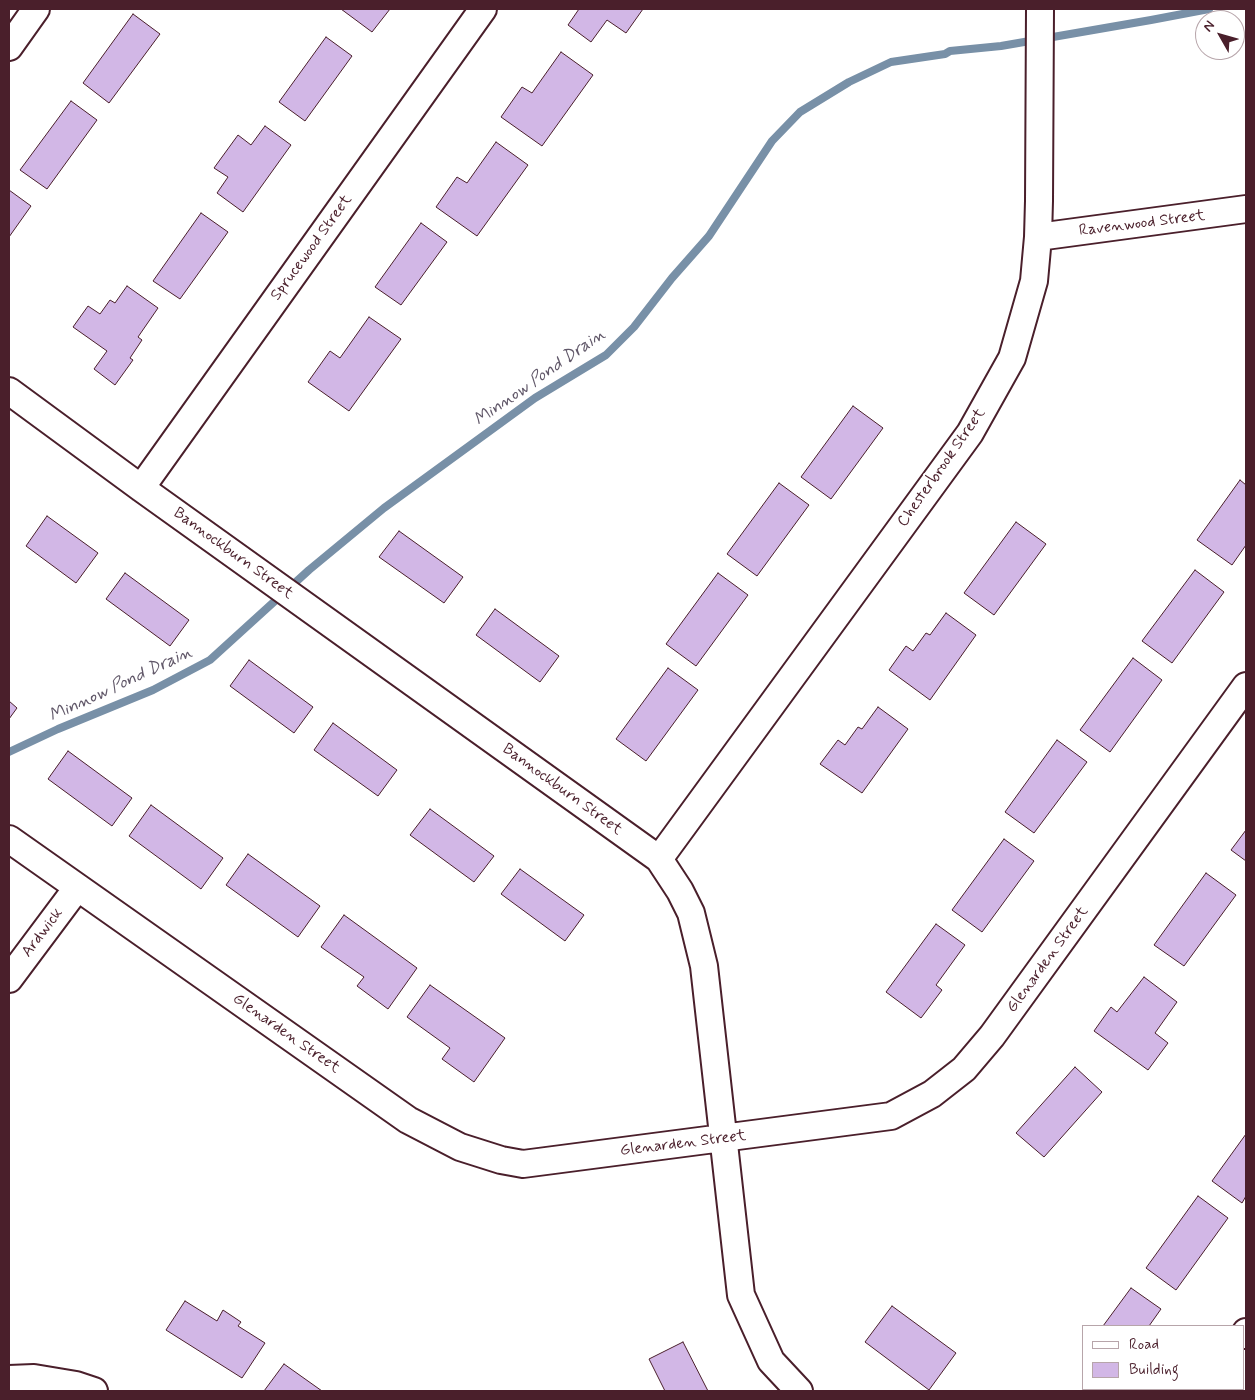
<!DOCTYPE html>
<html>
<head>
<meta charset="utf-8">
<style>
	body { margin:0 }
	#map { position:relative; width:1255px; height:1400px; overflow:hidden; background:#fff; font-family:Mynerve,sans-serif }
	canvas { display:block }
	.frame { position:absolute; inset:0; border:10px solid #4a1f2b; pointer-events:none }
	.legend { position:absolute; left:1082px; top:1325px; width:162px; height:65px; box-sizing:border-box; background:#fff; border:1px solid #b7a5aa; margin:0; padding:6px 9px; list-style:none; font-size:15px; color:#4a1f2b }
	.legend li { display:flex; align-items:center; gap:10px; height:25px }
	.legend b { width:25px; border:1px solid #b7a5aa }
	.north { position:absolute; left:1195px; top:10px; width:50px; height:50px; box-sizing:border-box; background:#fff; border:1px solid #b7a5aa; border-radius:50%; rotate:308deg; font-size:14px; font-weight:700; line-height:20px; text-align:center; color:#4a1f2b }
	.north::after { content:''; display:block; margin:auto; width:18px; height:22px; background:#4a1f2b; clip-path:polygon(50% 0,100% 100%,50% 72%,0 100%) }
</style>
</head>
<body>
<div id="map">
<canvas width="1255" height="1400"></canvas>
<div class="frame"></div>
<ul class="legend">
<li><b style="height:6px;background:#fff"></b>Road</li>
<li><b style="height:14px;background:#d2b7e6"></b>Building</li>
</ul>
<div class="north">N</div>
</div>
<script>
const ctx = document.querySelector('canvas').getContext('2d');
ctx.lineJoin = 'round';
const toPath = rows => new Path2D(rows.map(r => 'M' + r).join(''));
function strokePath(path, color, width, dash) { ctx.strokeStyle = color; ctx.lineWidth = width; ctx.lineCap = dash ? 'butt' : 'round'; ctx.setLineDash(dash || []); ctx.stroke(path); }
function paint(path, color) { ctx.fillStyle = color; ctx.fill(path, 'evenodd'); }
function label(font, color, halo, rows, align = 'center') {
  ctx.font = font + ' Mynerve,sans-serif'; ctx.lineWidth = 4; ctx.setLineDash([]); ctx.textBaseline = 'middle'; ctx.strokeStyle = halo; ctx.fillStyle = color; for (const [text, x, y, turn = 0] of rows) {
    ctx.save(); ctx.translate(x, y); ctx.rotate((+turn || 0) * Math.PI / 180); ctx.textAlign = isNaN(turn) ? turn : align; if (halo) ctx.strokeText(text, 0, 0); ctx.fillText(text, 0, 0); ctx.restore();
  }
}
strokePath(toPath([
	[9,752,58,729,153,690,210,660,309,570,384,508,535,398,606,355,634,327,672,278,709,236,772,141,800,112,849,82,891,62,945,54,950,51,1001,46,1151,20,1209,9]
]), '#7890a7', 8);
const building = toPath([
	[341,9,390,9,372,32,341,9],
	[579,9,643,9,626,33,607,20,591,42,568,25,579,9],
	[133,14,160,34,109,103,83,83,133,14],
	[326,37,352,56,305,121,279,102,326,37],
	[561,52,593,75,542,146,501,117,522,87,532,93,561,52],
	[71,101,97,120,47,189,20,170,71,101],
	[265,126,291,145,243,212,217,193,228,177,214,168,238,135,251,145,265,126],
	[496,142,528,165,477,236,436,207,457,177,467,183,496,142],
	[9,190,31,206,9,237,9,190],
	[201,213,228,232,180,299,153,281,201,213],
	[421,223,447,242,401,305,375,287,421,223],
	[127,286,158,308,138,337,142,340,130,358,133,360,115,385,94,369,107,351,73,327,88,306,100,314,110,300,115,303,127,286],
	[369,317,401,339,349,411,308,382,330,351,340,358,369,317],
	[853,406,883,428,831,499,801,477,853,406],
	[1240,480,1246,485,1246,545,1232,565,1197,540,1240,480],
	[779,483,809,505,757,576,727,554,779,483],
	[47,516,98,553,76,583,26,546,47,516],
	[1016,522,1046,544,994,615,964,593,1016,522],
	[399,531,463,577,444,603,379,557,399,531],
	[1195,570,1224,592,1172,663,1142,641,1195,570],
	[125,573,189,620,170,646,106,599,125,573],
	[718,573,748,595,696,666,666,644,718,573],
	[495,609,559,656,540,682,476,635,495,609],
	[946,613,976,635,930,700,889,670,906,646,913,651,926,633,930,635,946,613],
	[1133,658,1162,680,1110,752,1080,730,1133,658],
	[249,660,313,707,294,733,230,686,249,660],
	[668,668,698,690,646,761,616,739,668,668],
	[9,701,17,708,9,719,9,701],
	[878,707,908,729,862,793,820,764,838,740,845,745,858,727,862,729,878,707],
	[333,723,397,770,378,796,314,750,333,723],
	[1057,740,1087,762,1034,833,1005,812,1057,740],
	[68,751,132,798,112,826,48,779,68,751],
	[151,805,223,858,201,889,129,836,151,805],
	[430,809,494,856,474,882,410,835,430,809],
	[1246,830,1246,861,1231,850,1246,830],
	[1004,839,1034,861,982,932,952,910,1004,839],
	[248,854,320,906,298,937,226,885,248,854],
	[520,869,584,915,565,941,501,894,520,869],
	[1206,873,1236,895,1184,966,1154,945,1206,873],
	[344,915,417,968,388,1009,357,986,364,977,321,947,344,915],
	[936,924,965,945,936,985,942,990,921,1018,886,992,936,924],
	[1144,977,1177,1002,1155,1033,1168,1043,1148,1070,1094,1031,1111,1007,1117,1012,1144,977],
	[430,985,505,1038,474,1082,442,1059,450,1048,407,1017,430,985],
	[1075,1067,1102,1092,1044,1157,1016,1133,1075,1067],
	[1246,1134,1246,1196,1242,1203,1212,1181,1246,1134],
	[1198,1196,1228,1218,1176,1290,1146,1268,1198,1196],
	[1131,1288,1161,1309,1149,1326,1103,1326,1131,1288],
	[185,1301,217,1321,223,1310,241,1322,238,1326,265,1343,242,1378,166,1330,185,1301],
	[892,1306,956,1353,929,1390,865,1342,892,1306],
	[683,1342,708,1391,665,1391,649,1359,683,1342],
	[284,1364,322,1391,264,1391,284,1364]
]);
paint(building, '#d2b7e6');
strokePath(building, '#4a1f2b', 1);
const minor = toPath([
	[9,47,36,9],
	[1038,237,1246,209],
	[9,391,141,488,659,859,680,891,691,913,704,966,741,1295,771,1361,799,1391],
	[141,488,483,9],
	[9,839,408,1120,460,1147,501,1160,523,1164,891,1116,932,1094,964,1069,992,1036,1246,686],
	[659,859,970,433,1012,358,1034,281,1038,237,1039,201,1040,9],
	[9,979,77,888],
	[1244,1335,1246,1332],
	[9,1379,34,1378,76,1385,94,1391],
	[1203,1391,1205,1389]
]);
strokePath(minor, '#4a1f2b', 30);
strokePath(minor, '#fff', 26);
label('16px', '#4a1f2b', '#fff', [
	["Ravenwood Street",1142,224,-7],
	["Sprucewood Street",312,248,-54],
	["Chesterbrook Street",942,468,-55],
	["Bannockburn Street",233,554,36],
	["Bannockburn Street",562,790,36],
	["Ardwick",43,933,-53],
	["Glenarden Street",1048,960,-54],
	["Glenarden Street",286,1034,35],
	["Glenarden Street",683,1144,-7]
]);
label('italic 18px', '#615869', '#fff', [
	["Minnow Pond Drain",540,378,-35],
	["Minnow Pond Drain",121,685,-25]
]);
</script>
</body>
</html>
